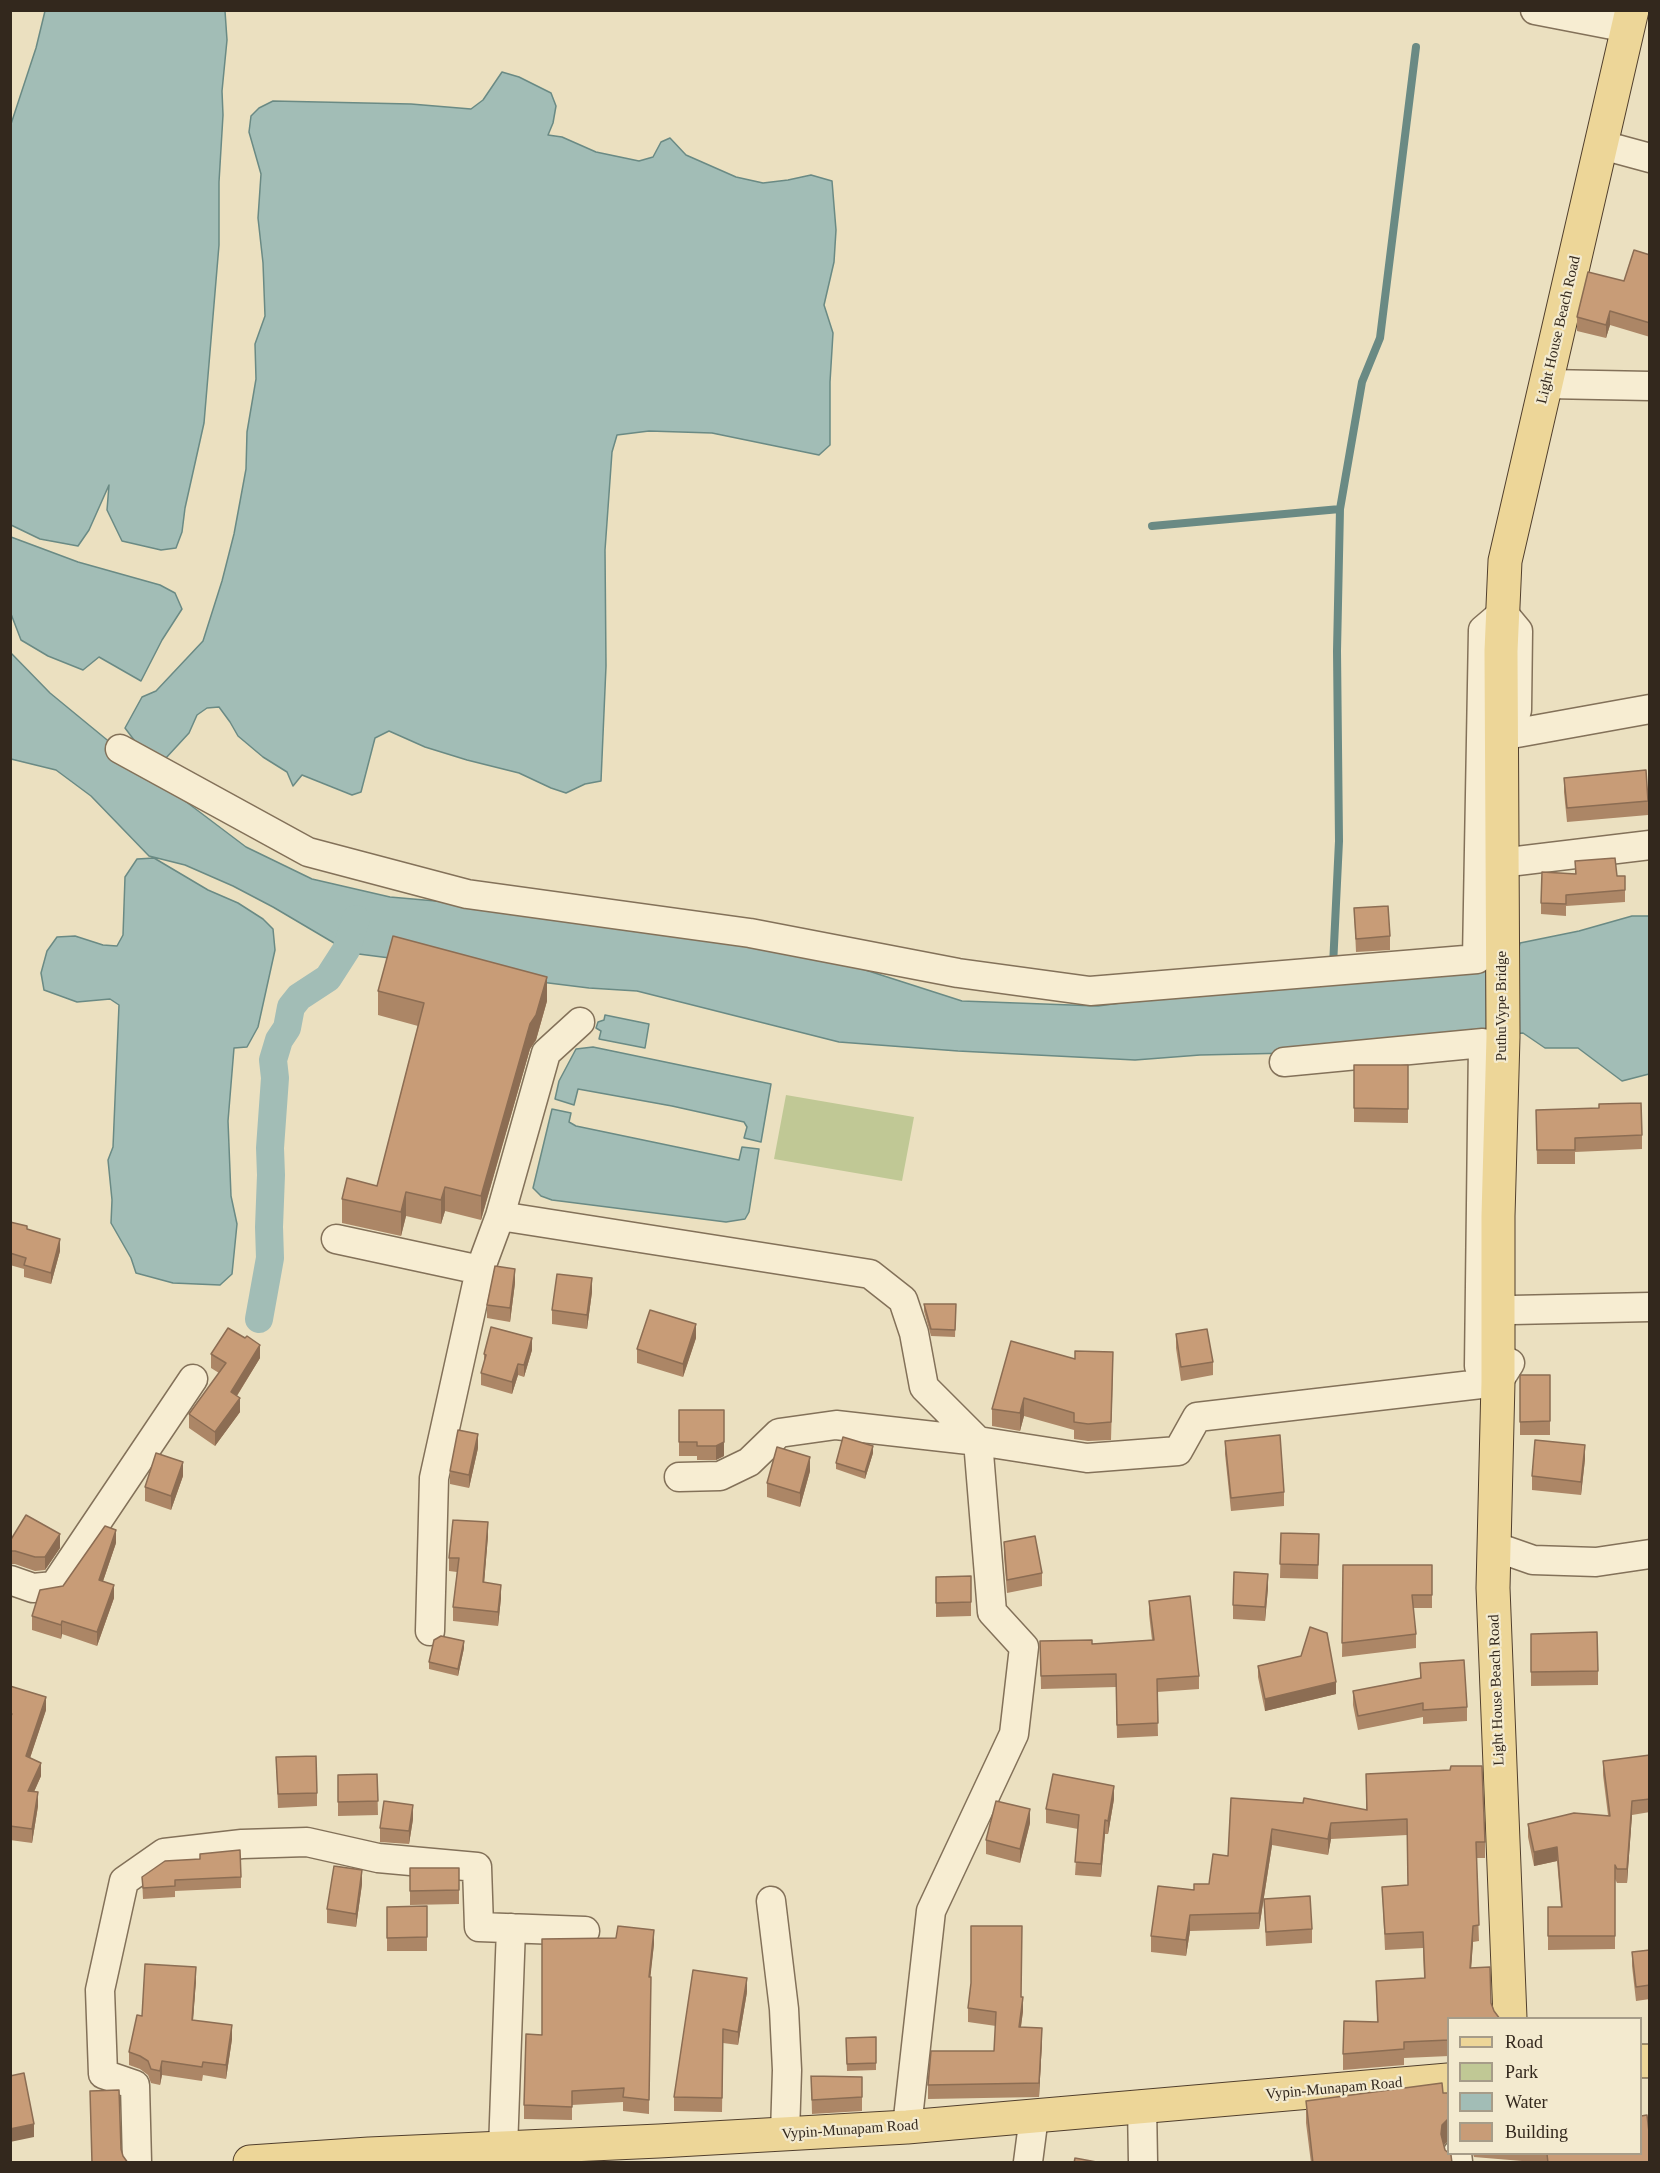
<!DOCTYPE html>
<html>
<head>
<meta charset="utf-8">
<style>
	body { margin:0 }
	#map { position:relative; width:1660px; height:2173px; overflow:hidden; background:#ebe0c0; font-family:Georgia,serif }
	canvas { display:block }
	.frame { position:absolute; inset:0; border:12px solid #33281d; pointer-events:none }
	.legend { position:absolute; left:1447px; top:2017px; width:195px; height:138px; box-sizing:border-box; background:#f3eacf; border:2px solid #a69c88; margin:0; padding:8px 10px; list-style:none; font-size:18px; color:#33281d }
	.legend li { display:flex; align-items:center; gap:12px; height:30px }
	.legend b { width:30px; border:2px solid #a69c88 }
</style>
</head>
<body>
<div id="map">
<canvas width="1660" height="2173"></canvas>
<div class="frame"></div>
<ul class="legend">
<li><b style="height:8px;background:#edd698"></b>Road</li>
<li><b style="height:16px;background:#c0c895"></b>Park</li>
<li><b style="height:16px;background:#a2bdb6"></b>Water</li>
<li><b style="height:16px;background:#c89c77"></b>Building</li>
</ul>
</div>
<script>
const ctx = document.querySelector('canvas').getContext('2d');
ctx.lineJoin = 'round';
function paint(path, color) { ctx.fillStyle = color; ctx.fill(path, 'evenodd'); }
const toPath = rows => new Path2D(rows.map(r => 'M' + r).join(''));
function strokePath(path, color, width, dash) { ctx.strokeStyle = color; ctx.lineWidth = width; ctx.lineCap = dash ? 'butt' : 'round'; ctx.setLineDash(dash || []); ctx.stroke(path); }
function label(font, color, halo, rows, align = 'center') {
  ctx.font = font + ' Georgia,serif'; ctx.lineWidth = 4.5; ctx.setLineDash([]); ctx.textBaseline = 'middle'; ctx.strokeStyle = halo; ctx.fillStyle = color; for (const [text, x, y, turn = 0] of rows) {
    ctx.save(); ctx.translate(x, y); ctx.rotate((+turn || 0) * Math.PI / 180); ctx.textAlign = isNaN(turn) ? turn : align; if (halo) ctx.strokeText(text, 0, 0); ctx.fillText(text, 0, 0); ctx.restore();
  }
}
paint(toPath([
	[786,1095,914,1117,902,1181,774,1159]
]), '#c0c895');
const water = toPath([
	[45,11,225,11,227,40,222,91,223,115,219,182,219,245,204,423,185,508,182,532,176,548,161,550,122,541,107,510,109,485,89,530,78,546,40,539,11,525,11,124,36,48,45,11],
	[502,72,519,77,551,93,556,106,553,123,548,135,562,137,596,152,639,161,653,157,661,142,670,138,686,155,736,177,763,183,788,180,811,175,832,181,836,230,834,262,824,305,833,333,830,382,830,445,819,455,712,433,649,431,617,435,612,452,605,550,606,666,601,781,585,784,566,793,551,788,519,773,467,760,425,747,389,731,375,738,361,792,352,795,302,775,293,786,287,772,263,757,238,736,230,722,219,707,207,708,197,715,189,733,165,759,137,744,125,728,142,697,156,691,203,641,222,581,234,534,246,469,247,432,256,379,255,344,265,316,263,263,258,218,261,174,249,132,251,116,259,108,273,101,411,104,471,109,483,100,502,72],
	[11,537,78,562,160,585,175,593,182,609,162,640,141,681,99,657,83,670,48,656,21,640,11,614,11,537],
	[10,652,50,693,140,767,246,847,312,879,390,897,550,911,853,966,962,1001,1098,1006,1143,1000,1515,966,1520,943,1579,931,1632,916,1649,916,1649,1074,1622,1081,1578,1048,1545,1048,1523,1033,1424,1041,1337,1052,1200,1055,1135,1060,958,1051,839,1042,637,991,589,988,476,974,413,961,351,953,273,907,233,886,185,865,149,856,91,796,56,770,11,759,10,652],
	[154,858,208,890,238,903,263,919,273,929,275,950,258,1027,247,1047,234,1048,228,1121,231,1196,237,1224,232,1274,220,1285,173,1283,136,1273,131,1258,111,1223,112,1200,108,1160,113,1147,119,1005,110,999,77,1002,44,990,41,973,47,951,57,937,75,936,103,945,117,946,123,935,125,877,137,859,154,858],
	[605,1015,649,1024,645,1048,599,1039,601,1031,596,1028,598,1022,604,1020,605,1015],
	[593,1047,771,1084,761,1142,744,1138,747,1127,744,1122,672,1106,578,1089,574,1105,555,1099,559,1081,576,1049,593,1047],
	[552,1109,571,1113,569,1122,576,1126,739,1160,742,1147,759,1149,749,1212,745,1219,726,1222,552,1200,541,1196,533,1188,552,1109]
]);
paint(water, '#a2bdb6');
strokePath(water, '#6a8a84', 1.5);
strokePath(toPath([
	[1340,509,1362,382,1380,338,1416,47],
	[1152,526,1340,509,1337,651,1339,841,1333,966]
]), '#6a8a84', 8);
strokePath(toPath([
	[259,1319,270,1258,269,1227,271,1175,270,1148,275,1078,273,1060,279,1040,287,1028,291,1007,299,997,328,978,346,950,356,919]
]), '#a2bdb6', 28);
const minor = toPath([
	[1535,10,1628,28],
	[1602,145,1650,158],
	[1547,384,1650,386],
	[1517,733,1650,709],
	[120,749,308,852,467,894,750,933,958,973,1090,991,1477,959,1483,630,1503,613,1518,631,1517,710],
	[1517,861,1650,845],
	[1284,1062,1483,1043,1479,1366,1498,1382],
	[500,1216,546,1053,580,1022],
	[336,1239,480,1270,434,1478,430,1631],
	[480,1270,500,1216,870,1274,903,1300,914,1333,924,1387,978,1441,836,1425,779,1433,749,1462,720,1476,679,1477],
	[1512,1310,1650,1307],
	[1493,1546,1533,1560,1596,1562,1650,1554],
	[10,1580,33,1588,54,1586,193,1379],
	[771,1901,784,2009,787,2070,785,2134],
	[1142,2105,1143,2162],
	[907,2127,931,1911,1014,1734,1024,1647,992,1612,978,1441,1087,1458,1178,1451,1197,1417,1498,1382,1510,1363],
	[503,2149,511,1928],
	[1457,2154,1458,2162],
	[137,2162,135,2085,103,2074,100,1990,124,1881,164,1853,242,1844,307,1842,378,1858,477,1867,479,1927,585,1931],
	[1028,2162,1034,2116]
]);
const major = toPath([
	[1510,2018,1493,1588,1498,1382,1498,1216,1503,1037,1501,651,1505,561,1632,10],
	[1640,2061,1650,2061],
	[250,2162,369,2154,659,2141,907,2127,1448,2080]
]);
strokePath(minor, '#837159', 31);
strokePath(major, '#513f2d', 35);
strokePath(minor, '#f7edd2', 28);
strokePath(major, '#edd698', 33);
paint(toPath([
	[1650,255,1650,337,1610,325,1606,338,1577,331,1577,317,1624,281],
	[1564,778,1648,801,1648,815,1567,822,1564,792],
	[1575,861,1617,876,1625,876,1625,902,1566,906,1566,916,1541,914,1541,903,1575,874],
	[1354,908,1390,936,1390,950,1356,952],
	[378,991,547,1001,536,1040,530,1049,481,1220,445,1211,441,1224,406,1216,401,1236,342,1223,342,1199,377,1186,418,1026,378,1015],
	[1354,1065,1408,1065,1408,1123,1354,1122],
	[1536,1110,1642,1135,1642,1149,1575,1152,1575,1164,1537,1164],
	[10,1222,27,1230,60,1251,51,1284,24,1277,24,1269,10,1265],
	[515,1283,510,1322,487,1318,487,1305],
	[592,1292,587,1329,552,1324,552,1310],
	[924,1304,956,1304,955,1337,931,1336,924,1311],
	[1176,1334,1213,1362,1213,1375,1181,1381,1176,1348],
	[696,1338,683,1377,637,1363,637,1349],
	[532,1350,524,1377,518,1375,512,1394,481,1385,481,1373,484,1363,484,1354],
	[211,1354,260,1358,237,1396,240,1412,215,1446,189,1428,189,1414,219,1373,211,1368],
	[1113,1369,1111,1440,1088,1441,1074,1439,1074,1430,1024,1416,1020,1431,992,1426,992,1409],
	[1520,1375,1550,1375,1550,1435,1520,1435],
	[679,1410,724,1410,724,1456,716,1460,697,1460,697,1456,679,1456],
	[1225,1441,1284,1492,1284,1506,1231,1511,1225,1454],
	[478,1448,469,1488,450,1484,450,1471],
	[873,1453,865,1479,836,1469,836,1463],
	[1585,1459,1581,1495,1532,1490,1532,1476],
	[810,1471,800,1507,767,1497,767,1483],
	[183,1476,171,1510,145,1501,145,1487],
	[1281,1533,1319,1534,1318,1579,1280,1578],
	[488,1536,484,1583,501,1598,498,1626,453,1621,453,1607,457,1572,449,1571,449,1558],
	[10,1541,60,1548,45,1570,35,1571,15,1564,10,1564],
	[1004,1542,1042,1573,1042,1586,1007,1593,1004,1556],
	[116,1543,103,1581,114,1598,97,1646,62,1634,61,1639,32,1630,32,1616,63,1586],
	[1343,1565,1432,1565,1432,1608,1413,1608,1416,1634,1416,1648,1342,1657],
	[971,1576,971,1616,936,1617,936,1577],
	[1268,1588,1265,1621,1233,1619,1233,1605],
	[1149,1601,1199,1676,1199,1689,1157,1692,1158,1736,1117,1738,1116,1687,1041,1689,1040,1641,1092,1644,1152,1640,1149,1614],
	[1531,1634,1598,1671,1598,1685,1531,1686],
	[464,1648,458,1676,429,1669,429,1662],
	[1301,1656,1336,1694,1265,1711,1258,1677,1258,1666],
	[1420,1663,1467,1707,1467,1721,1423,1724,1423,1717,1358,1730,1353,1705,1353,1691,1420,1678],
	[10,1686,46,1710,30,1758,41,1776,34,1792,38,1806,32,1843,10,1840],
	[1650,1755,1650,1812,1632,1815,1627,1883,1617,1883,1615,1879,1615,1949,1548,1950,1548,1907,1561,1907,1557,1861,1534,1866,1528,1837,1528,1824,1608,1815,1603,1775,1603,1761],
	[276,1757,317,1793,317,1806,278,1808],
	[377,1774,378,1815,338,1816,338,1775],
	[1366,1774,1485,1842,1485,1858,1476,1858,1479,1941,1473,1942,1471,1968,1449,2019,1449,2056,1404,2058,1404,2065,1343,2070,1343,2054,1377,2022,1376,1981,1424,1978,1423,1948,1385,1950,1382,1887,1408,1885,1407,1835,1331,1839,1328,1855,1272,1845,1259,1929,1190,1931,1186,1956,1151,1952,1151,1936,1194,1890,1209,1884,1228,1856,1231,1798,1366,1810],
	[1114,1799,1108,1834,1105,1834,1101,1877,1075,1875,1078,1829,1046,1823,1046,1809],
	[413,1819,409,1844,380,1842,380,1828],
	[1030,1823,1020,1863,986,1854,986,1840],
	[200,1859,241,1877,241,1888,175,1891,175,1897,143,1899,142,1877],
	[410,1868,459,1868,459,1904,410,1905],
	[362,1884,356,1927,327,1923,327,1909],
	[1264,1899,1312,1929,1312,1943,1266,1946],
	[387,1907,427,1937,427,1951,387,1951],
	[654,1944,650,1977,649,2114,623,2111,623,2102,572,2105,572,2120,524,2119,524,2105,542,2035],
	[1650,1950,1650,1999,1636,2001,1632,1966,1632,1952],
	[196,1980,193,2020,232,2039,226,2079,203,2075,202,2081,162,2075,160,2085,151,2083,148,2075,140,2069,129,2065,129,2052,142,2016],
	[747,1992,738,2045,723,2043,722,2112,674,2111,674,2097],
	[1021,1997,1023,2011,1021,2027,1042,2041,1039,2097,928,2099,928,2085,994,2051,996,2026,968,2022,968,2008],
	[876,2037,876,2070,847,2071,846,2038],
	[811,2076,862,2077,862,2111,812,2114],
	[1443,2093,1449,2093,1449,2140,1443,2145,1445,2150,1452,2163,1311,2163,1306,2123,1306,2101],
	[1473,2154,1641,2154,1650,2163,1546,2163,1474,2157]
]), '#ac8666');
paint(toPath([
	[1610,311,1610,325,1606,338,1606,325],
	[547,977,547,1001,536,1040,530,1049,481,1220,481,1196,530,1024],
	[445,1187,445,1211,441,1224,441,1200],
	[406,1192,406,1216,401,1236,401,1212],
	[60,1239,60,1251,51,1284,51,1273],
	[515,1269,515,1283,510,1322,510,1308],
	[592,1278,592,1292,587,1329,587,1315],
	[696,1324,696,1338,683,1377,683,1364],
	[532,1338,532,1350,524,1377,524,1365],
	[260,1345,260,1358,231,1405,231,1392],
	[518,1364,518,1375,512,1394,512,1382],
	[240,1398,240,1412,215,1446,215,1432],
	[1024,1398,1024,1416,1020,1431,1020,1413],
	[724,1410,724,1456,716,1460,716,1446],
	[478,1434,478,1448,469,1488,469,1475],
	[1585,1445,1585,1459,1581,1495,1581,1482],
	[873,1446,873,1453,865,1479,865,1472],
	[810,1457,810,1471,800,1507,800,1493],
	[183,1462,183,1476,171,1510,171,1496],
	[488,1522,488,1536,483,1596,483,1582],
	[116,1530,116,1543,99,1593,99,1580],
	[60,1534,60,1548,45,1570,45,1557],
	[1268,1574,1268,1588,1265,1621,1265,1607],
	[114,1585,114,1598,97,1646,97,1632],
	[501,1585,501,1598,498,1626,498,1612],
	[62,1621,62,1634,61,1639,61,1625],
	[464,1641,464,1648,458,1676,458,1669],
	[1336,1682,1336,1694,1265,1711,1265,1699],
	[46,1697,46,1710,26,1770,26,1756],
	[41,1763,41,1776,28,1805,28,1791],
	[1114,1786,1114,1799,1108,1834,1108,1821],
	[38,1792,38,1806,32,1843,32,1829],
	[1632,1801,1632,1815,1627,1883,1627,1869],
	[413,1805,413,1819,409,1844,409,1831],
	[1030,1809,1030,1823,1020,1863,1020,1849],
	[1105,1820,1105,1834,1101,1877,1101,1864],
	[1331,1823,1331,1839,1328,1855,1328,1839],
	[1272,1829,1272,1845,1259,1929,1259,1913],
	[1557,1847,1557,1861,1534,1866,1534,1852],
	[362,1870,362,1884,356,1927,356,1914],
	[1190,1915,1190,1931,1186,1956,1186,1940],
	[1473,1926,1473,1942,1470,1984,1470,1968],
	[654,1930,654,1944,649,1990,649,1977],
	[196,1967,196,1980,192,2034,192,2020],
	[747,1978,747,1992,738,2045,738,2032],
	[1023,1997,1023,2011,1019,2040,1019,2027],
	[232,2025,232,2039,226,2079,226,2065],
	[1042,2028,1042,2041,1039,2097,1039,2083],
	[162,2061,162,2075,160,2085,160,2071],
	[1449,2118,1449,2140,1442,2147,1441,2134,1442,2125],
	[34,2124,34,2137,10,2142,10,2129]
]), '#8c6d53');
const building = toPath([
	[1634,250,1650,255,1650,323,1610,311,1606,325,1577,317,1588,272,1624,281,1634,250],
	[1646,770,1648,801,1567,808,1564,778,1646,770],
	[1615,858,1617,876,1625,876,1625,890,1566,895,1566,904,1541,903,1542,872,1576,874,1575,861,1615,858],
	[1388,906,1390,936,1356,939,1354,908,1388,906],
	[393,936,547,977,536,1015,530,1024,481,1196,445,1187,441,1200,406,1192,401,1212,342,1199,347,1178,377,1186,424,1003,378,991,393,936],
	[1354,1065,1408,1065,1408,1109,1354,1108,1354,1065],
	[1641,1103,1642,1135,1575,1138,1575,1150,1537,1150,1536,1110,1599,1108,1599,1104,1641,1103],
	[10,1222,27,1226,27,1229,60,1239,51,1273,24,1265,26,1258,10,1253,10,1222],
	[495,1266,515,1269,510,1308,487,1305,495,1266],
	[557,1274,592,1278,587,1315,552,1310,557,1274],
	[924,1304,956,1304,955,1330,931,1329,924,1304],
	[650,1310,696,1324,683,1364,637,1349,650,1310],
	[491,1327,532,1338,524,1365,518,1364,512,1382,481,1373,486,1355,484,1354,491,1327],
	[228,1328,245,1338,247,1336,260,1345,231,1392,240,1398,215,1432,189,1414,226,1363,211,1354,228,1328],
	[1207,1329,1213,1362,1181,1367,1176,1334,1207,1329],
	[1011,1341,1075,1359,1075,1351,1113,1352,1111,1422,1088,1424,1074,1422,1074,1413,1024,1398,1020,1413,992,1409,1011,1341],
	[1520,1375,1550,1375,1550,1421,1520,1422,1520,1375],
	[679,1410,724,1410,724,1442,716,1446,697,1446,697,1442,679,1442,679,1410],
	[458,1430,478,1434,469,1475,450,1471,458,1430],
	[1280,1435,1284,1492,1231,1498,1225,1441,1280,1435],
	[843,1437,873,1446,865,1472,836,1463,843,1437],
	[1535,1440,1585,1445,1581,1482,1532,1476,1535,1440],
	[777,1447,810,1457,800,1493,767,1483,777,1447],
	[156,1453,183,1462,171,1496,145,1487,156,1453],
	[26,1515,60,1534,45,1557,35,1557,15,1551,10,1551,10,1541,26,1515],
	[453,1520,488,1522,483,1582,501,1585,498,1612,453,1607,459,1558,449,1558,453,1520],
	[105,1526,116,1530,99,1580,114,1585,97,1632,62,1621,61,1625,32,1616,40,1590,63,1586,105,1526],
	[1281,1533,1319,1534,1318,1565,1280,1564,1281,1533],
	[1035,1536,1042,1573,1007,1580,1004,1542,1035,1536],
	[1343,1565,1432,1565,1432,1595,1412,1595,1416,1634,1342,1643,1343,1565],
	[1234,1572,1268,1574,1265,1607,1233,1605,1234,1572],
	[971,1576,971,1602,936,1603,936,1577,971,1576],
	[1190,1596,1199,1676,1157,1679,1158,1723,1117,1725,1116,1674,1041,1676,1040,1641,1092,1640,1092,1644,1154,1640,1149,1601,1190,1596],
	[1310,1627,1327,1633,1336,1682,1265,1699,1258,1666,1301,1656,1310,1627],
	[1597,1632,1598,1671,1531,1672,1531,1634,1597,1632],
	[441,1636,464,1641,458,1669,429,1662,434,1640,441,1636],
	[1464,1660,1467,1707,1423,1710,1423,1703,1358,1716,1353,1691,1421,1678,1420,1663,1464,1660],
	[10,1686,46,1697,26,1756,41,1763,28,1791,38,1792,32,1829,10,1826,10,1718,12,1714,10,1713,10,1686],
	[1650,1755,1650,1799,1632,1801,1627,1869,1617,1869,1615,1865,1615,1936,1548,1936,1548,1907,1562,1907,1557,1847,1534,1852,1528,1824,1574,1813,1610,1816,1603,1761,1650,1755],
	[316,1756,317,1793,278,1794,276,1757,316,1756],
	[1451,1766,1482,1766,1485,1842,1476,1842,1479,1925,1473,1926,1470,1968,1490,1967,1491,2003,1494,2011,1500,2019,1449,2019,1449,2040,1404,2042,1404,2049,1343,2054,1344,2021,1378,2022,1376,1981,1425,1978,1423,1932,1385,1934,1382,1887,1408,1885,1407,1819,1331,1823,1328,1839,1272,1829,1259,1913,1190,1915,1186,1940,1151,1936,1158,1886,1194,1890,1194,1884,1209,1884,1213,1854,1228,1856,1231,1798,1303,1803,1304,1798,1367,1810,1366,1774,1450,1770,1451,1766],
	[377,1774,378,1801,338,1802,338,1775,377,1774],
	[1053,1774,1114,1786,1108,1821,1105,1820,1101,1864,1075,1862,1079,1815,1046,1809,1053,1774],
	[384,1801,413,1805,409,1831,380,1828,384,1801],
	[996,1801,1030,1809,1020,1849,986,1840,996,1801],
	[240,1850,241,1877,175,1880,175,1886,143,1888,142,1877,165,1861,200,1859,200,1854,240,1850],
	[334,1866,362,1870,356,1914,327,1909,334,1866],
	[410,1868,459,1868,459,1890,410,1891,410,1868],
	[1310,1896,1312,1929,1266,1932,1264,1899,1310,1896],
	[427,1906,427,1937,387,1938,387,1907,427,1906],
	[618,1926,654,1930,649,1977,651,1977,649,2100,623,2097,624,2088,572,2091,572,2107,524,2105,526,2034,542,2035,542,1939,616,1938,618,1926],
	[971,1926,1022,1926,1021,1997,1023,1997,1019,2027,1042,2028,1039,2083,928,2085,931,2051,994,2051,996,2012,968,2008,971,1983,971,1926],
	[1650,1950,1650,1985,1636,1987,1632,1952,1650,1950],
	[145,1964,196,1967,192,2020,232,2025,226,2065,203,2062,202,2067,162,2061,160,2071,151,2069,148,2061,140,2056,129,2052,137,2015,142,2016,145,1964],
	[693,1970,747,1978,738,2032,723,2029,722,2098,674,2097,693,1970],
	[876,2037,876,2063,847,2064,846,2038,876,2037],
	[24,2073,34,2124,10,2129,10,2076,24,2073],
	[811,2076,862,2077,862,2097,812,2100,811,2076],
	[1442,2083,1443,2093,1449,2093,1449,2118,1442,2125,1441,2134,1445,2150,1451,2155,1452,2163,1313,2163,1306,2101,1442,2083],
	[119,2090,121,2149,123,2156,128,2163,92,2163,90,2091,119,2090],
	[1647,2115,1650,2141,1650,2163,1548,2163,1547,2154,1641,2154,1641,2116,1647,2115],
	[1075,2158,1102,2163,1074,2163,1075,2158]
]);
paint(building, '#c89c77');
strokePath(building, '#8c6d53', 1.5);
label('15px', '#33281d', '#f3eacf', [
	["Light House Beach Road",1559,330,-77],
	["PuthuVype Bridge",1502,1006,-90],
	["Light House Beach Road",1497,1690,-92],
	["Vypin-Munapam Road",1334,2089,-5],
	["Vypin-Munapam Road",850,2130,-4]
]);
</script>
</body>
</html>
